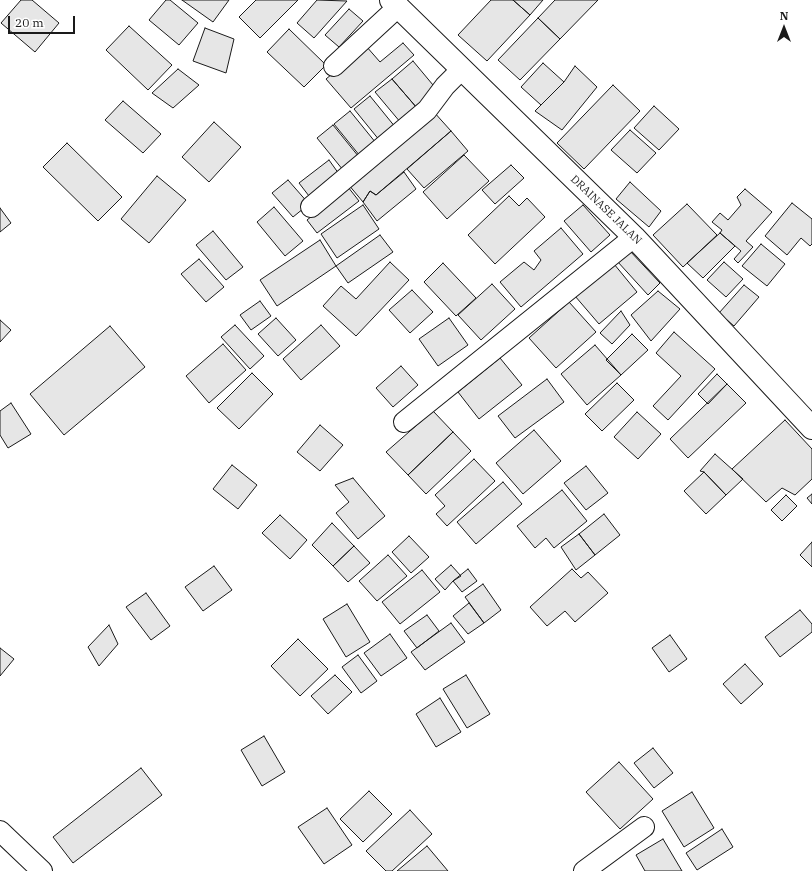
<!DOCTYPE html>
<html>
<head>
<meta charset="utf-8">
<style>
	body { margin:0 }
	#map { position:relative; width:812px; height:871px; overflow:hidden; background:#fff; font-family:"IBM Plex Serif",serif }
	canvas { display:block }
	.north { position:absolute; left:764px; top:8px; width:40px; height:40px; -webkit-text-stroke:3px #fff; paint-order:stroke; rotate:0deg; font-size:11px; font-weight:700; line-height:16px; text-align:center; color:#1a1a1a }
	.north::after { content:''; display:block; margin:auto; width:14px; height:18px; background:#1a1a1a; clip-path:polygon(50% 0,100% 100%,50% 72%,0 100%) }
	.scale { position:absolute; left:8px; top:16px; width:67px; height:18px; box-sizing:border-box; border:2px solid #1a1a1a; border-top:0; padding-left:5px; font-size:12px; line-height:14px; white-space:nowrap; color:#1a1a1a; -webkit-text-stroke:3px #fff; paint-order:stroke }
</style>
</head>
<body>
<div id="map">
<canvas width="812" height="871"></canvas>
<div class="north">N</div>
<div class="scale">20 m</div>
</div>
<script>
const ctx = document.querySelector('canvas').getContext('2d');
ctx.lineJoin = 'round';
function paint(path, color) { ctx.fillStyle = color; ctx.fill(path, 'evenodd'); }
const toPath = rows => new Path2D(rows.map(r => 'M' + r).join(''));
function strokePath(path, color, width, dash) { ctx.strokeStyle = color; ctx.lineWidth = width; ctx.lineCap = dash ? 'butt' : 'round'; ctx.setLineDash(dash || []); ctx.stroke(path); }
function label(font, color, halo, rows, align = 'center') {
  ctx.font = font + ' "IBM Plex Serif",serif'; ctx.lineWidth = 3; ctx.setLineDash([]); ctx.textBaseline = 'middle'; ctx.strokeStyle = halo; ctx.fillStyle = color; for (const [text, x, y, turn = 0] of rows) {
    ctx.save(); ctx.translate(x, y); ctx.rotate((+turn || 0) * Math.PI / 180); ctx.textAlign = isNaN(turn) ? turn : align; if (halo) ctx.strokeText(text, 0, 0); ctx.fillText(text, 0, 0); ctx.restore();
  }
}
const building = toPath([
	[21,0,32,0,59,23,35,52,1,23,21,0],
	[166,0,170,0,198,23,179,45,149,20,166,0],
	[182,0,229,0,213,22,182,0],
	[256,0,298,0,260,38,239,17,256,0],
	[317,0,347,1,314,38,297,23,317,0],
	[491,0,513,0,530,15,487,61,458,35,491,0],
	[513,0,543,0,530,15,513,0],
	[555,0,598,0,560,39,538,18,555,0],
	[349,9,363,21,339,47,325,35,349,9],
	[538,18,560,39,520,80,498,60,538,18],
	[129,26,172,65,148,90,106,50,129,26],
	[205,28,234,39,226,73,193,61,205,28],
	[289,29,326,65,304,87,267,52,289,29],
	[403,43,414,55,351,108,326,79,366,46,380,62,403,43],
	[413,61,438,91,417,108,392,79,413,61],
	[543,63,564,82,541,105,521,87,543,63],
	[575,66,597,87,562,130,535,111,564,82,575,66],
	[178,69,199,85,173,108,152,93,178,69],
	[392,79,417,108,401,123,375,92,392,79],
	[613,85,640,111,584,169,557,143,613,85],
	[370,96,396,128,380,141,354,109,370,96],
	[123,101,161,134,143,153,105,120,123,101],
	[654,106,679,129,659,150,634,128,654,106],
	[350,111,376,143,360,156,334,124,350,111],
	[433,111,451,131,376,195,370,191,363,202,348,184,433,111],
	[214,122,241,147,209,182,182,157,214,122],
	[333,125,359,157,343,170,317,138,333,125],
	[630,130,656,153,637,173,611,150,630,130],
	[451,131,468,151,424,188,407,169,451,131],
	[67,143,122,197,98,221,43,167,67,143],
	[464,155,489,181,447,219,423,192,464,155],
	[329,160,339,174,309,196,299,183,329,160],
	[511,165,524,178,495,204,482,190,511,165],
	[404,172,416,189,377,221,363,202,370,191,376,195,404,172],
	[157,176,186,200,149,243,121,219,157,176],
	[288,180,309,204,293,217,272,193,288,180],
	[630,182,661,211,649,227,616,199,630,182],
	[348,187,359,201,317,233,307,220,348,187],
	[745,189,772,212,746,241,753,247,738,263,734,259,741,251,720,233,722,230,712,222,720,213,728,220,741,205,737,197,745,189],
	[509,196,519,206,527,198,545,217,495,264,468,235,509,196],
	[792,203,812,219,812,244,810,246,801,238,787,255,765,236,792,203],
	[687,204,717,235,683,267,653,235,687,204],
	[363,205,379,229,337,258,321,234,363,205],
	[583,205,610,235,591,252,564,221,583,205],
	[274,207,303,241,285,256,257,222,274,207],
	[0,208,11,223,0,232,0,208],
	[561,228,583,254,521,307,500,282,524,262,534,270,541,260,534,251,561,228],
	[213,231,243,267,226,280,196,245,213,231],
	[720,233,735,246,703,278,687,263,720,233],
	[380,235,393,252,348,283,336,266,380,235],
	[320,240,336,266,277,306,260,280,320,240],
	[761,244,785,264,767,286,742,266,761,244],
	[629,250,660,283,648,295,617,261,629,250],
	[199,259,224,287,206,302,181,274,199,259],
	[390,262,409,280,356,336,323,306,341,286,356,299,390,262],
	[724,262,743,279,726,297,707,280,724,262],
	[443,263,476,298,456,316,424,282,443,263],
	[614,264,637,292,599,324,575,296,614,264],
	[492,284,515,309,481,340,458,315,492,284],
	[744,285,759,297,734,326,719,313,744,285],
	[412,290,433,312,410,333,389,310,412,290],
	[658,291,680,309,651,341,631,315,658,291],
	[260,301,271,316,251,330,240,315,260,301],
	[569,302,596,332,556,368,529,338,569,302],
	[621,311,630,325,612,344,600,333,621,311],
	[276,318,296,340,278,356,258,334,276,318],
	[449,318,468,345,438,366,419,339,449,318],
	[0,320,11,330,0,342,0,320],
	[235,325,264,356,250,369,221,337,235,325],
	[321,325,340,346,301,380,283,359,321,325],
	[110,326,145,367,64,435,30,394,110,326],
	[674,332,715,369,668,420,653,406,681,376,656,353,674,332],
	[632,334,648,350,621,375,606,360,632,334],
	[223,344,246,370,209,403,186,376,223,344],
	[595,345,621,375,587,405,561,374,595,345],
	[500,358,522,385,479,419,458,392,500,358],
	[401,366,418,385,393,407,376,388,401,366],
	[252,373,273,394,239,429,217,408,252,373],
	[717,374,727,384,708,404,698,394,717,374],
	[547,379,564,402,515,438,498,416,547,379],
	[617,383,634,400,602,431,585,414,617,383],
	[727,384,746,403,688,458,670,439,727,384],
	[11,403,31,434,8,448,0,435,0,411,11,403],
	[433,411,453,432,408,475,386,452,433,411],
	[637,412,661,434,638,459,614,437,637,412],
	[785,420,812,449,812,479,795,495,782,488,766,502,732,469,785,420],
	[320,425,343,445,320,471,297,452,320,425],
	[534,430,561,461,523,494,496,463,534,430],
	[453,432,471,451,426,494,408,475,453,432],
	[715,454,743,479,726,495,704,472,700,471,715,454],
	[474,459,495,481,447,526,436,514,445,506,435,495,474,459],
	[232,465,257,485,238,509,213,489,232,465],
	[586,466,608,493,586,510,564,483,586,466],
	[704,472,726,495,706,514,684,491,704,472],
	[353,478,385,516,358,539,336,513,349,502,335,485,353,478],
	[503,482,522,504,476,544,457,522,503,482],
	[562,490,587,521,554,548,546,538,535,548,517,526,562,490],
	[812,494,812,504,807,498,812,494],
	[786,495,797,506,782,521,771,510,786,495],
	[604,514,620,535,595,555,579,534,604,514],
	[280,515,307,540,290,559,262,533,280,515],
	[332,523,354,546,333,566,312,545,332,523],
	[579,534,595,555,576,570,561,547,579,534],
	[409,536,429,557,411,573,392,552,409,536],
	[812,542,812,567,800,555,812,542],
	[354,546,370,563,348,582,333,566,354,546],
	[388,555,407,576,377,601,359,581,388,555],
	[451,565,461,576,453,581,445,590,435,579,451,565],
	[214,566,232,590,203,611,185,587,214,566],
	[468,569,477,581,462,592,453,581,468,569],
	[572,569,581,578,588,572,608,593,575,622,565,611,547,626,530,607,572,569],
	[422,570,440,592,400,624,382,602,422,570],
	[483,584,501,610,484,623,465,597,483,584],
	[146,593,170,626,151,640,126,607,146,593],
	[469,603,484,623,468,634,453,616,469,603],
	[347,604,370,642,346,657,323,619,347,604],
	[800,610,812,624,812,632,780,657,765,637,800,610],
	[427,615,439,631,417,648,404,631,427,615],
	[451,623,465,642,425,670,411,652,451,623],
	[109,625,118,644,99,666,88,647,109,625],
	[390,634,407,658,381,676,364,653,390,634],
	[670,635,687,659,669,672,652,648,670,635],
	[298,639,328,669,300,696,271,666,298,639],
	[0,648,14,659,0,676,0,648],
	[358,655,377,681,361,693,342,667,358,655],
	[745,664,763,684,741,704,723,684,745,664],
	[335,675,352,692,328,714,311,696,335,675],
	[466,675,490,714,467,728,443,689,466,675],
	[440,698,461,732,436,747,416,714,440,698],
	[264,736,285,772,262,786,241,750,264,736],
	[653,748,673,773,654,788,634,763,653,748],
	[619,762,653,799,620,829,586,792,619,762],
	[141,768,162,795,73,863,53,837,141,768],
	[369,791,392,814,363,842,340,819,369,791],
	[692,792,714,828,684,847,662,811,692,792],
	[327,808,352,845,324,864,298,827,327,808],
	[410,810,432,834,392,871,386,871,366,851,410,810],
	[722,829,733,847,697,870,686,853,722,829],
	[663,839,682,871,645,871,636,855,663,839],
	[427,846,448,871,397,871,427,846]
]);
paint(building, '#e6e6e6');
strokePath(building, '#1a1a1a', 1);
const street = toPath([
	[334,66,398,7],
	[311,207,427,110,445,86,461,70],
	[404,422,634,237],
	[0,831,42,871],
	[584,871,644,827]
]);
const secondary = toPath([
	[391,0,634,237,812,428]
]);
strokePath(street, '#1a1a1a', 22);
strokePath(secondary, '#1a1a1a', 24);
strokePath(street, '#fff', 20);
strokePath(secondary, '#fff', 22);
label('11px', '#1a1a1a', '#fff', [
	["DRAINASE JALAN",606,210,44]
]);
</script>
</body>
</html>
